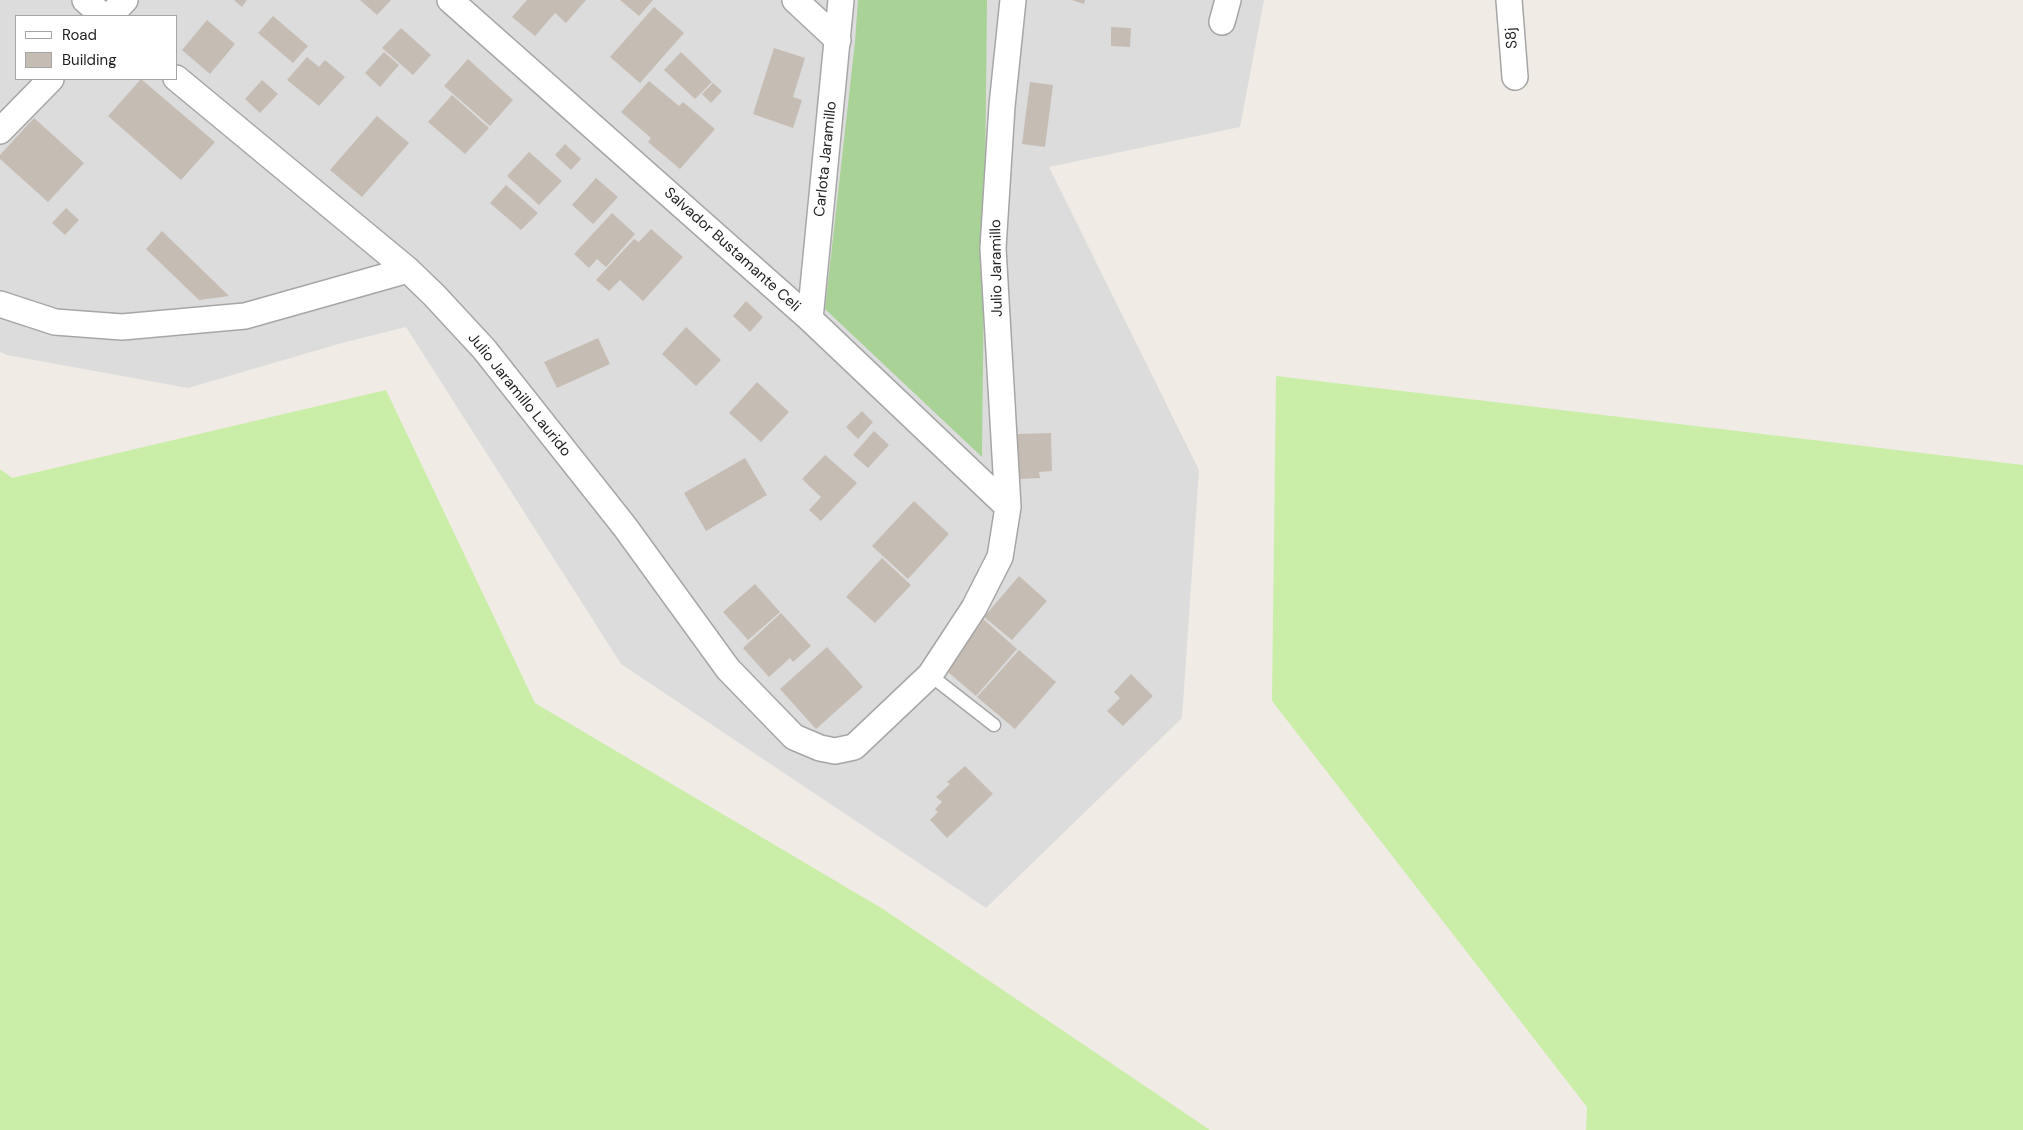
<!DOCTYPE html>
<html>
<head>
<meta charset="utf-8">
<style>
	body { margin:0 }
	#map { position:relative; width:2023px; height:1130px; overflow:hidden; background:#f0ece5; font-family:"DM Sans",sans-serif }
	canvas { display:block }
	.legend { position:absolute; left:15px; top:15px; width:162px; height:65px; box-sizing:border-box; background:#fff; border:1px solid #a5a5a5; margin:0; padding:6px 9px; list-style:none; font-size:15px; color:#1f1f1f }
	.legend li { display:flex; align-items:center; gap:10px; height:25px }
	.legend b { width:25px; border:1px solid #a5a5a5 }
</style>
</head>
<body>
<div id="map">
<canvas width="2023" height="1130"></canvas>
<ul class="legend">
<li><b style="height:6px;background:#fff"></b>Road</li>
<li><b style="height:14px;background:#c5bcb4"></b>Building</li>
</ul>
</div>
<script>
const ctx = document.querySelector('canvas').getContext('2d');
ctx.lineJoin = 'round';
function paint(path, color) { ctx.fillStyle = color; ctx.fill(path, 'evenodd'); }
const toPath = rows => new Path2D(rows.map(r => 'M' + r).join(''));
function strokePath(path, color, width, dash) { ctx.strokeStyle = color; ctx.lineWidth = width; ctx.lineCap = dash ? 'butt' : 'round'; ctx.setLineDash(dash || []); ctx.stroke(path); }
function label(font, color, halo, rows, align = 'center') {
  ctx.font = font + ' "DM Sans",sans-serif'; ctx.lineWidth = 4; ctx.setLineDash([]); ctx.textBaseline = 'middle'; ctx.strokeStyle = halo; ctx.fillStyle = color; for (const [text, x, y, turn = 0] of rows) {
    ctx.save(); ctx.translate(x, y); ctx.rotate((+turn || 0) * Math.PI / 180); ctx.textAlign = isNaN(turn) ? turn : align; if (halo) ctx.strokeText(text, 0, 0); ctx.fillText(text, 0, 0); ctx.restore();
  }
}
paint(toPath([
	[0,0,1264,0,1240,127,1049,167,1199,470,1182,718,986,908,621,664,406,327,342,343,188,388,7,355,0,352],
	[16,16,176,16,176,79,16,79]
]), '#dddcdc');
paint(toPath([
	[1276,376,2023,465,2023,1130,1586,1130,1587,1107,1272,701],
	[386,390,535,703,883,909,1210,1130,0,1130,0,469,12,478]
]), '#caeda8');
paint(toPath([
	[858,0,987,0,982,457,825,309,855,42]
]), '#a9d297');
paint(toPath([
	[234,0,247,0,242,7],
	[360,0,391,0,377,15],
	[527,0,586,0,566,23,555,13,535,36,512,17],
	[620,0,653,0,639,16],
	[1072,0,1085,0,1084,4],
	[654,7,684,33,640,83,610,57],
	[273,16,308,46,293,63,258,33],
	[207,20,235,44,210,74,182,50],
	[1111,27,1131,28,1130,47,1111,46],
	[401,28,431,55,413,75,382,48],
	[774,48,805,58,793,97,802,100,793,128,753,114],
	[384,52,399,65,380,87,365,73],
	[681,52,712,82,695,99,664,70],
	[307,57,319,67,325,60,345,77,319,106,287,80],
	[468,59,513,100,490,126,444,86],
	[141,79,215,142,181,180,108,116],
	[262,80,278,94,260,113,245,99],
	[649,81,679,106,683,102,715,129,680,169,648,142,651,138,621,112],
	[1030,82,1053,85,1045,147,1022,144],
	[713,83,722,91,711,103,702,94],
	[452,95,489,128,465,154,428,122],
	[377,116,409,143,362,197,330,170],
	[34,118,84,163,48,202,0,159,0,155],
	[565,144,581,159,571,170,555,155],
	[529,152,562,181,539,205,507,176],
	[596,178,618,197,593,224,572,205],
	[506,185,538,213,521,230,490,203],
	[66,208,79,220,65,235,52,223],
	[612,213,635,234,606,267,597,259,589,268,574,254],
	[651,229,683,257,643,301,620,280,609,291,596,280,634,239,639,242],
	[162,231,229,296,199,300,146,249],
	[746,301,763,317,750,332,733,316],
	[686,327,721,360,696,386,662,354],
	[598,338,610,364,557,388,544,362],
	[757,382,789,412,761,442,729,413],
	[862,411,873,422,858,439,846,427],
	[874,431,889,445,868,468,853,455],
	[1051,433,1052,471,1039,472,1040,478,1020,479,1017,434],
	[825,455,857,483,821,521,809,510,821,497,802,479],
	[745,458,767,495,706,531,684,493],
	[914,501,949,534,908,579,872,546],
	[882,558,911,585,875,623,846,597],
	[1019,576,1047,601,1012,640,984,617],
	[755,584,780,612,748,640,723,612],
	[781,613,811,646,793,662,790,658,769,677,743,648],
	[982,618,1017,649,976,696,941,666],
	[827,647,863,687,816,729,780,689],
	[1019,650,1056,682,1015,729,977,697],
	[1131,674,1153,696,1123,726,1107,711,1120,698,1114,692],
	[965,766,993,794,947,838,930,820,938,812,935,809,942,802,936,797,950,784,947,782]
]), '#c5bcb4');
const lane = toPath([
	[930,675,994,725]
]);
const street = toPath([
	[85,0,103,16],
	[450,0,810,319,1008,507],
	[795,0,838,40],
	[1509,0,1515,77],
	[110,16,125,0],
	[1222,22,1228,0],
	[176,78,408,270,434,295,484,349,625,527,728,669,794,737,820,748,835,751,854,747,930,675,974,608,1000,557,1008,507,993,248,1002,106,1013,0],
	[0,131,51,79],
	[0,304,55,322,122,327,245,316,408,270],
	[810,319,841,0]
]);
strokePath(lane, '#a6a6a6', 15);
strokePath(street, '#a6a6a6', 28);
strokePath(lane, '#fff', 12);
strokePath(street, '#fff', 25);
label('15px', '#1f1f1f', '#fff', [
	["S8j",1512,38,-94],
	["Carlota Jaramillo",826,159,-84],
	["Salvador Bustamante Celi",732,250,42],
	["Julio Jaramillo",997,268,-91],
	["Julio Jaramillo Laurido",519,395,51]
]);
</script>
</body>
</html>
